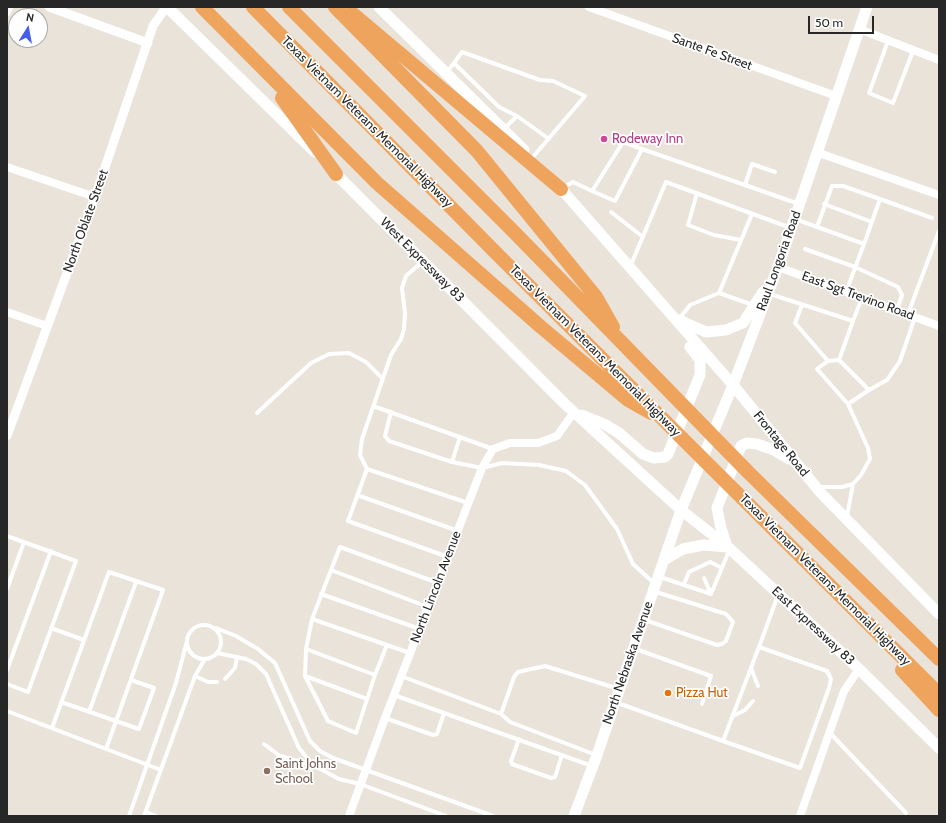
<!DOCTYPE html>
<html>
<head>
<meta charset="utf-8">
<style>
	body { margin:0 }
	#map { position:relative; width:946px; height:823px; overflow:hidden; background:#e9e3da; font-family:Cabin,sans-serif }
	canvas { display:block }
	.frame { position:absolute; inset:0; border:8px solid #272727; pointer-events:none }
	.north { position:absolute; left:8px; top:8px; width:40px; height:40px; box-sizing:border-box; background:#fff; border:1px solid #a9a9a9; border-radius:50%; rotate:11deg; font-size:11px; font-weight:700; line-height:16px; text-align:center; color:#272727 }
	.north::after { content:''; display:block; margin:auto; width:14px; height:18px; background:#465de9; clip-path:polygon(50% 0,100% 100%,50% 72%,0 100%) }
	.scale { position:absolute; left:808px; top:16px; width:66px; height:18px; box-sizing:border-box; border:2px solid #272727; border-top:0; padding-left:5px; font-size:12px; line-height:14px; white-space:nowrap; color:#272727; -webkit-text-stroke:3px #fff; paint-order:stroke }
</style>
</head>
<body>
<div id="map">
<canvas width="946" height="823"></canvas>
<div class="frame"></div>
<div class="north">N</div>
<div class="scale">50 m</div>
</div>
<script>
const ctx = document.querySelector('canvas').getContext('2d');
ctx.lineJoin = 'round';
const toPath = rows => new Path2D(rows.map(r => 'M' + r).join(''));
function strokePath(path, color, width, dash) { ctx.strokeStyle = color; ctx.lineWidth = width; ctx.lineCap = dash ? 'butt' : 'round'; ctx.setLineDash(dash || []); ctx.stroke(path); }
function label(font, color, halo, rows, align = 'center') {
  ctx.font = font + ' Cabin,sans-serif'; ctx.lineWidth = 3.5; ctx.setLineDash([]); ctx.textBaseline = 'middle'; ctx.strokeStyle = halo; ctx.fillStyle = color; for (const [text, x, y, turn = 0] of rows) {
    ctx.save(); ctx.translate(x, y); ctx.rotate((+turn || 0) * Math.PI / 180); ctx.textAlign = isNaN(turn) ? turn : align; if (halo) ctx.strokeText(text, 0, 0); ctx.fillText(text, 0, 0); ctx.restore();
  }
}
strokePath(toPath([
	[888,41,869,93,893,103,913,51],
	[454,63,462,52,540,80,553,81,585,96,532,158],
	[447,72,454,63,499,107,517,116],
	[504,129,517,116,549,139],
	[642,149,615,201,592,191,623,142,642,149,745,185,799,204],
	[745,185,752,164,775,172],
	[564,187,573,182,592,191],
	[697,193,688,225,714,235,741,240],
	[824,204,872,222],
	[611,212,643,237],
	[752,214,719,293,753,305],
	[795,219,864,244,846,292],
	[817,227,832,186,843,186,880,199],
	[864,244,880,199,932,218],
	[805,249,855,267,898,287,902,295,897,310],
	[630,267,666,182,791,228],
	[770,294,853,321,862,298],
	[802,305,795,323,828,361],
	[908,314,939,231],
	[679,319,690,305,719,293],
	[853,321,839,360,869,390,887,380,900,361,915,317],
	[839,360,828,361,817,369,848,404,868,448,870,459,861,475,853,484,847,516],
	[848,404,869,390],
	[373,406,493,449],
	[391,412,385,436,389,441,452,462,482,468,502,463,539,465,566,471,585,485,617,529,633,564,655,584],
	[257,413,311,363,329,354,349,353,366,362,383,379],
	[452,462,460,437],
	[367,469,360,455,362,439,391,355,401,339,404,329,405,313,402,288,406,276,423,261],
	[818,487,842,487,853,484],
	[357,495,458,531],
	[7,536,76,561,28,692,7,684],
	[448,557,348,521,367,469,468,503],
	[331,570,428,607],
	[660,577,711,594,729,551],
	[704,578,711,594],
	[684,584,689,572,710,562,722,568],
	[7,589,24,542],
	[321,594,420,629],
	[312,619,410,653],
	[645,620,717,645,722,644,726,641,733,622,726,614,653,591],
	'187 642a17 17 0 1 1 34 0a17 17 0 1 1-34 0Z',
	[51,628,84,640],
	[216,628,236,636,258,649,275,663,310,741,320,751,333,758,493,816],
	[759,647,778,595],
	[633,648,711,676,702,704],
	[306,649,375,675,387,645],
	[217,653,246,659,256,664,266,674,299,748,313,765,339,779,360,784,446,816],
	[751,668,758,686],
	[7,670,51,551],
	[375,675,356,733,328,721,305,676,306,649,312,619,340,547,438,583],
	[195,676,208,682,217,682],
	[305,676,367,699],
	[401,676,501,714,510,722,596,755],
	[225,679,235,668,237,657],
	[61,702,139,729,154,688,131,680],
	[615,702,723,741,800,768,829,688,831,679,827,671,759,647,723,741],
	[7,711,161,770],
	[89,712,136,582],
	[444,713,592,766],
	[501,714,514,677,518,672,545,666,619,689],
	[733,716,745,710,753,701],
	[385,718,433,735,437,734,444,713,394,695],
	[52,728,109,572,163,590,106,749],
	[829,732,906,813],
	[519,739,511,761,512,764,551,778,555,777,562,755],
	[264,744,280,756,312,765],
	[146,812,156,816],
	[129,816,176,683,187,641],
	[144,816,195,676,205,659]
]), '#fff', 4);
strokePath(toPath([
	[589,7,836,96],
	[7,12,9,7],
	[859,29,939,60],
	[816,152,939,195],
	[7,167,95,197],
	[778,267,939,326],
	[7,312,47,326],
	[349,816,385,718,482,468,493,449,510,443,538,443,557,436,574,412],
	[800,816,844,691,859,669]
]), '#fff', 8);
strokePath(toPath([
	[49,7,148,43],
	[7,436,95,197,153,26,166,7]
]), '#fff', 9);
strokePath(toPath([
	[167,7,315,152],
	[379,7,524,150],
	[331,169,565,404,681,510,728,547,859,669,939,748],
	[556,183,733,385,820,492,939,614],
	[679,320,706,332,726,330,743,323,763,292],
	[582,415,604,424,619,433,643,454,654,458,665,457,668,454,700,375,700,360,690,347],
	[727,547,721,528,717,508,741,446,747,443,757,444,774,450,789,459],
	[664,560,683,549,703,545,728,547],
	[574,816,597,755,681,510,733,385,778,267,867,7]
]), '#fff', 11);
strokePath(toPath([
	[202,7,377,183,541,327,628,400,651,413],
	[253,7,499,256,939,694],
	[289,7,514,232,748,472,939,659],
	[335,7,477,151,596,297,613,327],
	[352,13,561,189],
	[282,98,336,174],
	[902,670,939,710]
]), '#efa45e', 14);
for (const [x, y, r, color] of [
	[604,139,4,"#d1479c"],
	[668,693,4,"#e8710a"],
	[267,771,4,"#8d6e63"]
]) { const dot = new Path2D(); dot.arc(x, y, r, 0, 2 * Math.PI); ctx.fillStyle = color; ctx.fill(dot); strokePath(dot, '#fff', 1.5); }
label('13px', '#272727', '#fff', [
	["Sante Fe Street",712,52,20],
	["Texas Vietnam Veterans Memorial Highway",367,122,45],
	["North Oblate Street",86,221,-70],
	["West Expressway 83",422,260,45],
	["Raul Longoria Road",779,261,-70],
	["East Sgt Trevino Road",858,296,20],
	["Texas Vietnam Veterans Memorial Highway",595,351,45],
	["Frontage Road",781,444,51],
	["Texas Vietnam Veterans Memorial Highway",825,580,45],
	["North Lincoln Avenue",436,587,-69],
	["East Expressway 83",813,626,43],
	["North Nebraska Avenue",628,663,-71]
]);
label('13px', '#b23c85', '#fff', [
	["Rodeway Inn",612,139]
], 'left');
label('13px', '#c56008', '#fff', [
	["Pizza Hut",676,693]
], 'left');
label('13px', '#785e54', '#fff', [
	["Saint Johns",275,764],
	["School",275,779]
], 'left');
</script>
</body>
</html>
